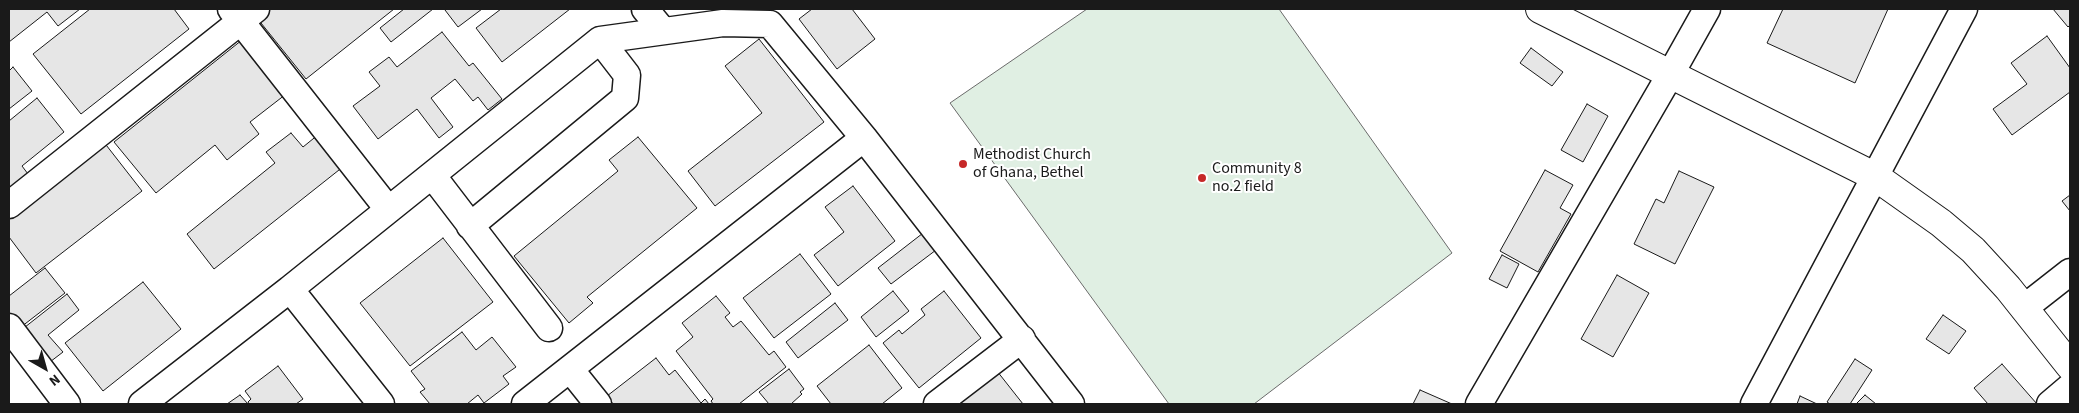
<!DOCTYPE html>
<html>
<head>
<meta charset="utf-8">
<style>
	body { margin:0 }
	#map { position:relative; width:2079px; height:413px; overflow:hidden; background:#fff; font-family:"Source Sans 3",sans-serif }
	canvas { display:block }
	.frame { position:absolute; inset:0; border:10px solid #1a1a1a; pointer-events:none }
	.north { position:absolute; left:20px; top:343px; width:50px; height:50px; -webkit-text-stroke:4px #fff; paint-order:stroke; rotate:142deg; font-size:14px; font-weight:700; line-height:20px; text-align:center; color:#1a1a1a }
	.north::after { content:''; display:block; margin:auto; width:18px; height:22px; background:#1a1a1a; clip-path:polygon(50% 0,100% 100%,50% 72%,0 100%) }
</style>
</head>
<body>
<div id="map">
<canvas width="2079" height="413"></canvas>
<div class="frame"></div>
<div class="north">N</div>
</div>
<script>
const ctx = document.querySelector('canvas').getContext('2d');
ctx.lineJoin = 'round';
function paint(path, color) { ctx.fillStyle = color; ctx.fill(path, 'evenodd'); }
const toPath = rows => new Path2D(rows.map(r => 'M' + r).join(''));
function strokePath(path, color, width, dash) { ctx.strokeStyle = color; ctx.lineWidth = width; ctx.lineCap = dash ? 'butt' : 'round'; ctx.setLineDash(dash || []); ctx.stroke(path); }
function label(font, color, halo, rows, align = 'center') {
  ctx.font = font + ' "Source Sans 3",sans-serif'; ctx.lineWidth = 4; ctx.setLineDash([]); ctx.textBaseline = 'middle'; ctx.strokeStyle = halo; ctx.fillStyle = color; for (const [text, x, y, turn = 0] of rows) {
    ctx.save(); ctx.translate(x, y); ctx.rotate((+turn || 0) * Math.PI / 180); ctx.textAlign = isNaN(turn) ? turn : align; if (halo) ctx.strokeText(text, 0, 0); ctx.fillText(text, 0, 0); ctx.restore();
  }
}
const green = toPath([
	[1087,9,1279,9,1452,253,1254,404,1169,404,950,103,1087,9]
]);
paint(green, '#e0efe3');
strokePath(green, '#6a6a6a', 1);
const building = toPath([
	[9,9,80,9,58,26,47,12,9,42,9,9],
	[90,9,174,9,189,29,81,114,33,54,90,9],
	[269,9,394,9,306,79,257,18,269,9],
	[404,9,433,9,391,42,380,28,404,9],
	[447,9,482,9,458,27,445,10,447,9],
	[501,9,570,9,502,62,476,28,501,9],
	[812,9,852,9,875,39,837,69,799,19,812,9],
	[1783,9,1888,9,1855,83,1767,43,1783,9],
	[2053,9,2070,9,2070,25,2068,27,2053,9],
	[442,32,469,66,473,63,502,99,488,110,478,97,473,101,455,79,431,98,453,127,439,138,417,109,378,139,353,106,380,86,369,72,389,57,397,67,442,32],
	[247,36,290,91,250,122,259,134,227,160,215,145,156,193,114,142,247,36],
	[2047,36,2070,68,2070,92,2012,135,1993,109,2027,84,2011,63,2047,36],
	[759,39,824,122,715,206,688,171,762,113,725,66,759,39],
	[1531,48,1563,72,1552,86,1520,63,1531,48],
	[13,67,32,91,9,109,9,71,13,67],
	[37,98,64,132,22,166,31,178,9,195,9,121,37,98],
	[1587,104,1608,116,1583,162,1561,150,1587,104],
	[291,133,303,147,319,134,344,166,214,269,187,234,275,163,266,152,291,133],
	[638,137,697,208,587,297,593,303,569,323,514,256,618,171,609,160,638,137],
	[103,141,142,191,36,273,9,237,9,213,103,141],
	[1545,170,1573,185,1560,208,1571,214,1538,272,1500,251,1545,170],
	[1679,171,1714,187,1675,264,1634,244,1656,199,1664,203,1679,171],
	[853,186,895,241,838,286,814,255,844,232,825,207,853,186],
	[2070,195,2070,211,2062,201,2070,195],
	[927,230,940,247,891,284,878,268,927,230],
	[443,238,493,302,410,366,360,303,443,238],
	[800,254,831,294,774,338,743,298,800,254],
	[1502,255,1519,264,1507,288,1489,279,1502,255],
	[45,268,65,293,21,327,9,321,9,296,45,268],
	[1617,275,1649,293,1613,357,1581,339,1617,275],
	[143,282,181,329,103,391,65,343,143,282],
	[893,291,909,311,876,337,861,317,893,291],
	[944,291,981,338,919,388,883,343,899,330,902,334,925,315,921,309,944,291],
	[67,294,79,310,48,335,63,352,46,365,20,331,67,294],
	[716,296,730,313,725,317,733,327,741,321,769,355,774,351,786,367,739,404,713,404,711,401,713,399,676,351,693,337,682,323,716,296],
	[835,303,848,320,798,358,786,342,835,303],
	[1943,315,1966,331,1949,354,1926,339,1943,315],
	[462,332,476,350,492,337,516,367,503,376,509,384,484,403,478,395,467,404,430,404,420,392,425,389,411,371,462,332],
	[869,345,902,388,882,404,831,404,817,386,869,345],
	[656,358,669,375,675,370,701,403,705,399,709,404,613,404,607,396,656,358],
	[1855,359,1872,370,1850,404,1830,404,1827,402,1855,359],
	[2002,364,2037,404,1988,404,1974,388,2002,364],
	[278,366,303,399,296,404,249,404,248,402,251,399,245,391,278,366],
	[789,369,804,389,800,392,802,394,791,404,769,404,759,392,789,369],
	[997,371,1023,404,956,404,997,371],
	[1420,390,1452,404,1413,404,1420,390],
	[240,395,248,404,227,404,240,395],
	[1865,395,1876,404,1856,404,1865,395],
	[1800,396,1817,404,1797,404,1800,396]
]);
paint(building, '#e6e6e6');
strokePath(building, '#1a1a1a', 1);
const street = toPath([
	[231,9,388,209],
	[645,9,663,31],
	[432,175,549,328],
	[9,205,256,9],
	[470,226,625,98,627,75,600,40],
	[290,289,600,40,723,23,770,24,864,138,1071,404],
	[2024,308,2070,272],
	[9,327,67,404],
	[570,369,598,404],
	[142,404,290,289,381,404],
	[525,404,864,138],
	[937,404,1022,339],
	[1479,404,1670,75,1707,9],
	[1754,404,1964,9],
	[2050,404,2070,387]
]);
const secondary = toPath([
	[1540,9,1876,177,1941,223,1973,250,2008,288,2070,366]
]);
strokePath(street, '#1a1a1a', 29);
strokePath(secondary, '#1a1a1a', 30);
strokePath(street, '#fff', 26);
strokePath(secondary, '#fff', 28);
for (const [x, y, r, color] of [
	[963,164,5,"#c62828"],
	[1202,178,5,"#c62828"]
]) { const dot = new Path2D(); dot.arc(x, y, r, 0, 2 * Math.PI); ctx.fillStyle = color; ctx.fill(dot); strokePath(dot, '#fff', 2); }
label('16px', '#1a1a1a', '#fff', [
	["Methodist Church",973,155],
	["of Ghana, Bethel",973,173],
	["Community 8",1212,169],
	["no.2 field",1212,187]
], 'left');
</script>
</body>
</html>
